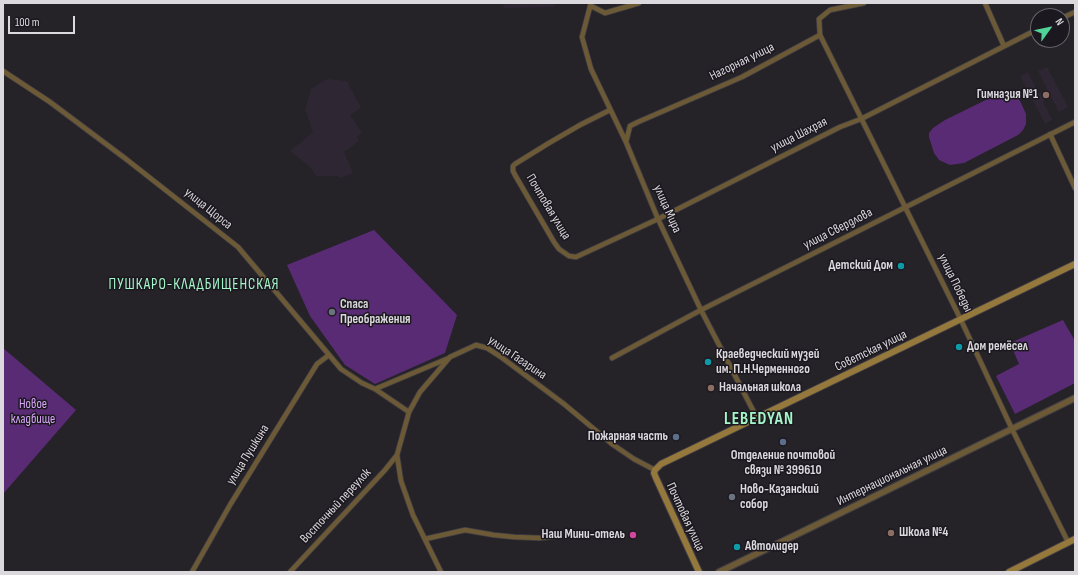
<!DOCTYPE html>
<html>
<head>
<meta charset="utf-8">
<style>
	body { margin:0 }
	#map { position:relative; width:1078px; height:575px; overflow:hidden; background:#252228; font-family:"Sofia Sans Condensed",sans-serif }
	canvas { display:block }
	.frame { position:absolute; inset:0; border:4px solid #dbd9dd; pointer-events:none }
	.north { position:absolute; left:1030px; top:8px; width:40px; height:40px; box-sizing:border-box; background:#1c181f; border:1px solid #68656b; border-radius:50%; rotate:57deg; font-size:11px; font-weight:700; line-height:16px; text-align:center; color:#dbd9dd }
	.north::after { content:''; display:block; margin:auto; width:14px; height:18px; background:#52d397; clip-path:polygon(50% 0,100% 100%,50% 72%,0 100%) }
	.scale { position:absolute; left:8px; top:16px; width:67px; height:18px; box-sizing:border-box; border:2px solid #dbd9dd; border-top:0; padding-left:5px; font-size:12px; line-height:14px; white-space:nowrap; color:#dbd9dd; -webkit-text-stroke:3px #1c181f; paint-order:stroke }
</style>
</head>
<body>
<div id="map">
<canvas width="1078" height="575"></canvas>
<div class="frame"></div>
<div class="north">N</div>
<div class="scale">100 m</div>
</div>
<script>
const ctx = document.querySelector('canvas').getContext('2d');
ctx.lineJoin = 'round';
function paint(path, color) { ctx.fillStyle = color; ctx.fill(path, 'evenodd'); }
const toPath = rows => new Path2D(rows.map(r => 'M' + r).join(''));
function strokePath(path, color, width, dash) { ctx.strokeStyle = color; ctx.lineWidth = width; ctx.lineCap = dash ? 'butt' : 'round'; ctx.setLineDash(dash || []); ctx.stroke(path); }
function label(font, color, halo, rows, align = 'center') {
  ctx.font = font + ' "Sofia Sans Condensed",sans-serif'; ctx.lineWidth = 3; ctx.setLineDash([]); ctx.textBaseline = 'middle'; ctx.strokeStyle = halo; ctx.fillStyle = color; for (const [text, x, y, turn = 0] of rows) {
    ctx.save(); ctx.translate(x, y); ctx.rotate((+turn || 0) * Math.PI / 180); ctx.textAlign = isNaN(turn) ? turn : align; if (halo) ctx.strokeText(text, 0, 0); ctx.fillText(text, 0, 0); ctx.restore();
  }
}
paint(toPath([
	[502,3,554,3,555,7,504,8],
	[1047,67,1068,107,1059,112,1051,97,1043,101,1052,120,1045,124,1020,76,1028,72,1039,94,1047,89,1038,71],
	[327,79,347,81,361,108,350,115,362,133,357,137,359,141,344,152,353,173,340,178,338,176,316,176,310,167,290,151,313,132,305,110,311,89]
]), '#2e2733');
paint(toPath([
	[1008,91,1013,93,1018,97,1021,103,1026,114,1026,124,1023,130,1018,135,964,163,950,165,939,160,934,153,929,137,929,133,933,128,945,120,1002,92],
	[374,230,457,315,445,353,375,384,345,365,310,316,287,265],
	[1063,320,1075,341,1075,383,1015,414,996,376,1019,364,1010,343],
	[3,348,76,410,3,494]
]), '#5a2b75');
const minor = toPath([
	[591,3,582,37,591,69,626,142,658,219,701,310,757,418],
	[864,3,830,10,819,19,820,35,961,320,1012,429,1068,542],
	[985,3,1004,46],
	[591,6,605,13,639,3],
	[1062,18,1075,12],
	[3,71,50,102,126,159,238,247,341,369,362,383,375,389,409,412],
	[610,110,580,125,549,143,515,164,513,166,513,171,515,175,554,242,559,249,569,256,576,257,658,219,840,127,861,119,1038,29],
	[1050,134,1075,188],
	[626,142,630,126,638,122,742,77,820,35],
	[612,358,701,310,1075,122],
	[375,389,449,358],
	[425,539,465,530,494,535,514,537,540,538,559,536],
	[192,572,230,505,317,364,329,355],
	[290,572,385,470,397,455],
	[441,572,413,515,401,481,397,455,409,412,420,392,450,357,476,345,487,348,501,357,564,404,612,444,634,459,655,470]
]);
const tertiary = toPath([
	[719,572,812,527,1075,398]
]);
const secondary = toPath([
	[699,572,656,478,654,473,655,470,661,464,1075,264],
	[1009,572,1075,539]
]);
strokePath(minor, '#423f45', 6);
strokePath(tertiary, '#423f45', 8);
strokePath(secondary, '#423f45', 8);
strokePath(minor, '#6c5a36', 4.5);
strokePath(tertiary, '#6c5a36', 5.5);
strokePath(secondary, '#95783c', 6);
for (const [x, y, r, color] of [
	[1046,95,4,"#8d6e63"],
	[901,266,4,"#0f9aa8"],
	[332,312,4,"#6b7280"],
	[959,347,4,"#0f9aa8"],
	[708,362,4,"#0f9aa8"],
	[711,388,4,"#8d6e63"],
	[676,437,4,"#5c6f8a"],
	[783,442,4,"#5c6f8a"],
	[732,497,4,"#6b7280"],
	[891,533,4,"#8d6e63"],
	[633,535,4,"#d1479c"],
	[737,547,4,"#0f9aa8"]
]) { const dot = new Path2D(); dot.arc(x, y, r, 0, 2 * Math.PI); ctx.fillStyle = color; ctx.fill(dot); strokePath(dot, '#1c181f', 1.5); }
label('13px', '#dbd9dd', '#1c181f', [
	["Нагорная улица",742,62,-26],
	["улица Шахрая",799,135,-27],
	["Почтовая улица",548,207,59],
	["улица Щорса",208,209,39],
	["улица Мира",667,209,66],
	["улица Свердлова",838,229,-27],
	["улица Победы",955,283,64],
	["Советская улица",871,351,-26],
	["улица Гагарина",517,358,34],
	["улица Пушкина",248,455,-58],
	["Интернациональная улица",892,476,-26],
	["Восточный переулок",336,506,-47],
	["Почтовая улица",685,517,65]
]);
label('bold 13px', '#dbd9dd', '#1c181f', [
	["Гимназия №1",1038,95,"right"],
	["Детский Дом",893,266,"right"],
	["Спаса",340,305],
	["Преображения",340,320],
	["Дом ремёсел",967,347],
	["Краеведческий музей",716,355],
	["им. П.Н.Черменного",716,370],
	["Начальная школа",719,388],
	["Пожарная часть",668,437,"right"],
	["Отделение почтовой",783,456,"center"],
	["связи № 399610",783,471,"center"],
	["Ново-Казанский",740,490],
	["собор",740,505],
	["Школа №4",899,533],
	["Наш Мини-отель",625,535,"right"],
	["Автолидер",745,547]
], 'left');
label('13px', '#d8a7fa', '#1c181f', [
	["Новое",33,405],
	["кладбище",33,420]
]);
ctx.letterSpacing = '1px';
label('15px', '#a4f5c9', '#1c181f', [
	["ПУШКАРО-КЛАДБИЩЕНСКАЯ",194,285]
]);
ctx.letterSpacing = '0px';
ctx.letterSpacing = '1px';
label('bold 17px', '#a4f5c9', '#1c181f', [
	["LEBEDYAN",759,420]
]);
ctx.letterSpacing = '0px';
</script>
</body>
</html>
